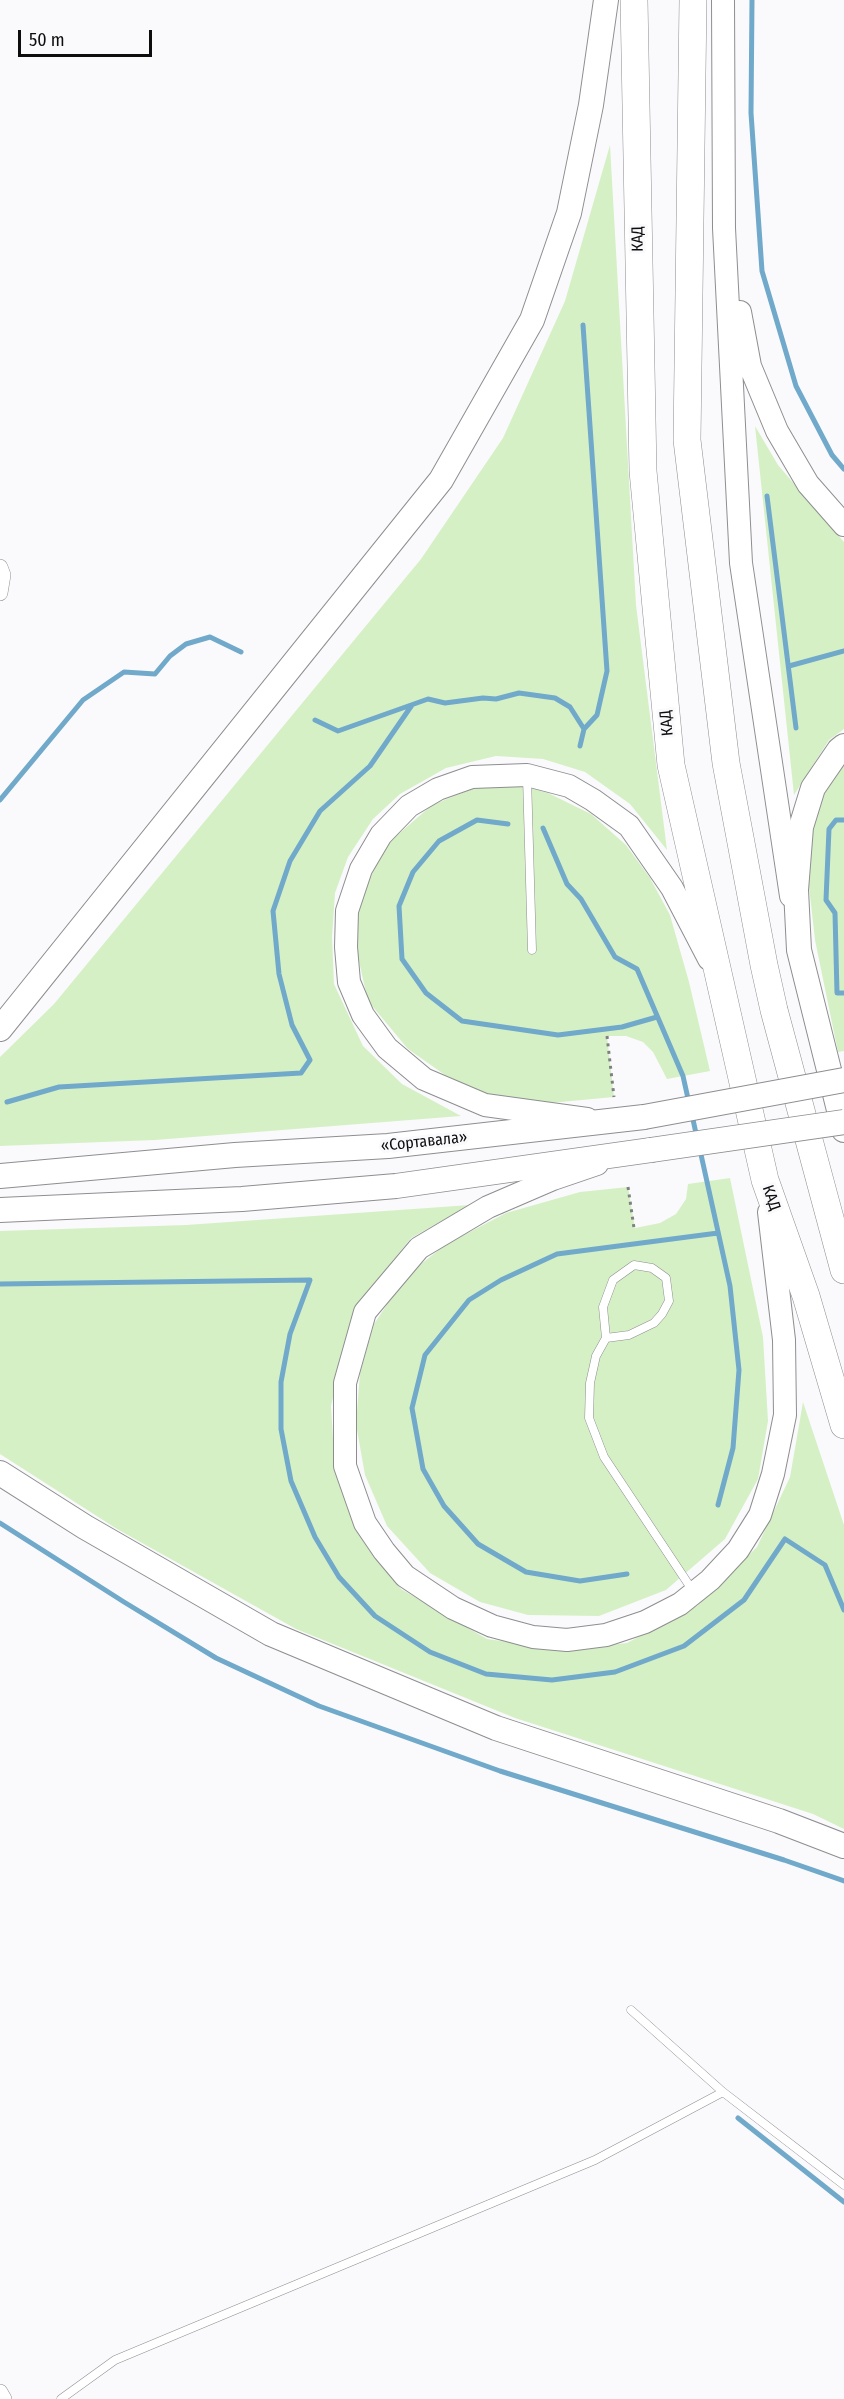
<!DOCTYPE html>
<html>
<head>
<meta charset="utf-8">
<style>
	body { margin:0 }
	#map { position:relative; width:844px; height:2399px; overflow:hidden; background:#fafafd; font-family:"Fira Sans Condensed",sans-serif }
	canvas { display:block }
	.scale { position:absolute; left:18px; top:30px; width:134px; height:27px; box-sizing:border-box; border:3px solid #0d0d0e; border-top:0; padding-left:8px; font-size:18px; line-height:21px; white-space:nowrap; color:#0d0d0e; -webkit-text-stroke:4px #fafafd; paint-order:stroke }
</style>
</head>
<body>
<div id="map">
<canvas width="844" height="2399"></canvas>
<div class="scale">50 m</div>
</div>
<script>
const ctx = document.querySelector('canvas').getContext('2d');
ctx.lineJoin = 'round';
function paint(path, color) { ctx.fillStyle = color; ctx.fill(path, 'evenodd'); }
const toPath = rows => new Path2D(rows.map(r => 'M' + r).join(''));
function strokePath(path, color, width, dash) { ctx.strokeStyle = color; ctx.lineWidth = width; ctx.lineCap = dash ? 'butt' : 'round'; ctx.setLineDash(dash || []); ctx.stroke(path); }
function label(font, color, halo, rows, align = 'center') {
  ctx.font = font + ' "Fira Sans Condensed",sans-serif'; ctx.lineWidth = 6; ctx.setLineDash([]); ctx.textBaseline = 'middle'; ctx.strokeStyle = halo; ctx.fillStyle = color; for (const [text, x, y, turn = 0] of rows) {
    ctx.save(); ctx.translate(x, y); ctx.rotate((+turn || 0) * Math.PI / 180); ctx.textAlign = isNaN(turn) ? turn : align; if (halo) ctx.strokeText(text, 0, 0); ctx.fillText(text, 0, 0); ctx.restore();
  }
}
paint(toPath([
	[610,145,636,605,667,850,630,804,585,772,543,759,496,756,446,768,400,794,373,819,348,857,335,893,332,937,334,984,363,1046,402,1084,461,1116,155,1140,0,1146,0,1057,54,1004,421,559,503,438,565,301],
	[755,426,778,465,844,542,844,729,829,740,794,795],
	[844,763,844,1051,838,1052,815,940,807,869,815,810,837,769],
	[482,785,527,787,548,793,591,814,626,845,650,878,670,915,689,982,710,1071,667,1079,653,1052,643,1042,626,1036,607,1036,614,1097,550,1103,486,1094,445,1075,408,1049,368,1001,355,944,361,896,387,844,432,805],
	[730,1178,763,1337,768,1421,758,1479,725,1539,666,1590,599,1616,528,1615,480,1602,430,1573,387,1526,365,1475,356,1424,360,1373,374,1324,406,1276,445,1245,506,1213,580,1192,628,1187,635,1228,660,1223,676,1214,686,1199,688,1184],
	[470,1205,411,1238,355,1308,331,1406,335,1469,356,1527,401,1589,487,1639,566,1650,627,1643,697,1606,757,1547,790,1477,803,1402,844,1525,844,1829,813,1814,515,1718,296,1629,117,1529,0,1454,0,1231,186,1225]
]), '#d6f0c6');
strokePath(toPath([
	[752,0,751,113,762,271,796,386,832,455,844,469],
	[583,325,607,671,597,715,584,729],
	[767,496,796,728],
	[789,666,844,651],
	[315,720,338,731,428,699,445,703,483,698,496,699,519,693,555,698,570,707,584,729,580,746],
	[0,800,83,700,124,672,155,674,170,656,186,644,210,637,241,652],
	[844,820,836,820,829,829,826,900,835,913,837,993,844,993],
	[508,824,477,820,439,841,413,872,399,906,402,959,426,993,462,1021,558,1035,622,1027,657,1017],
	[543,828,567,884,581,899,615,957,637,969,683,1076,689,1103],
	[7,1102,59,1087,301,1073,310,1060,292,1025,279,974,273,911,290,861,320,811,370,766,412,705],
	[692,1115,697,1138],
	[700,1150,730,1286,739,1370,733,1448,718,1505],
	[0,1284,310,1280,290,1334,281,1382,281,1429,291,1481,315,1537,339,1577,375,1616,430,1652,486,1674,552,1680,615,1672,684,1646,744,1600,785,1539,825,1565,844,1610],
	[0,1523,124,1602,216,1658,319,1706,500,1771,784,1860,844,1881],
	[627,1574,580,1581,526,1572,478,1544,444,1506,423,1469,412,1408,425,1355,469,1300,501,1280,557,1254,718,1233],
	[738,2118,844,2202]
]), '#70a9ca', 5);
const service = toPath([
	[527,777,532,950],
	[606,1338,629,1335,654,1323,662,1314,669,1301,666,1278,652,1268,634,1265,613,1280,603,1307,606,1338,596,1356,590,1383,589,1418,604,1457,693,1591],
	[631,2010,723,2092,844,2185],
	[61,2399,115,2360,595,2160,723,2092]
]);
const minor = toPath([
	[0,567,3,575,0,593],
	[0,2392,4,2399]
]);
const primary = toPath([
	[723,0,724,228,741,563,791,896],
	[740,312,750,366,777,431,808,484,844,525],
	[587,1119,485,1105,424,1079,387,1048,363,1015,349,982,346,947,347,911,361,869,381,835,409,806,438,789,472,777,527,775,569,786,593,800,629,826,672,888,709,959],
	[597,1164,553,1179,488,1207,419,1248,365,1312,345,1383,345,1466,365,1523,384,1551,405,1576,453,1608,492,1626,533,1637,567,1640,606,1635,645,1622,680,1604,710,1580,738,1550,760,1515,773,1474,785,1415,784,1340,769,1212]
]);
const trunk = toPath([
	[844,746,839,750,813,788,801,827,796,890,799,950,844,1130],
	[0,1029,441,480,532,320,569,213,591,105,606,0],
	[0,1176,235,1155,388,1146,644,1117],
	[0,1210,242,1199,396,1186,651,1150],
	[0,1473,85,1527,271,1634,496,1728,779,1821,844,1846]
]);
const motorway = toPath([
	[634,0,643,471,671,765,765,1180,806,1296,844,1425],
	[693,0,687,440,726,763,764,965,774,1010,844,1270]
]);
strokePath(service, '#8e8e91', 9);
strokePath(minor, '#8e8e91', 16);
strokePath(primary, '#8e8e91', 24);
strokePath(trunk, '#8e8e91', 26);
strokePath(motorway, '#8e8e91', 28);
strokePath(toPath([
	[607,1036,614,1097],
	[628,1187,634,1228]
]), '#808082', 3, [3, 4.5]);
strokePath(service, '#fff', 8);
strokePath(minor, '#fff', 15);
strokePath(primary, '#fff', 22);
strokePath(trunk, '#fff', 24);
strokePath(motorway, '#fff', 27);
const trunkBridge = toPath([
	[644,1117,844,1080],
	[651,1150,844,1122]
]);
strokePath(trunkBridge, '#8e8e91', 26, []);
strokePath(trunkBridge, '#fff', 24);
label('16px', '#0d0d0e', '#fafafd', [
	["КАД",638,239,-91],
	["КАД",667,723,-96],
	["«Сортавала»",424,1142,-6],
	["КАД",771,1198,71]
]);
</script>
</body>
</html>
